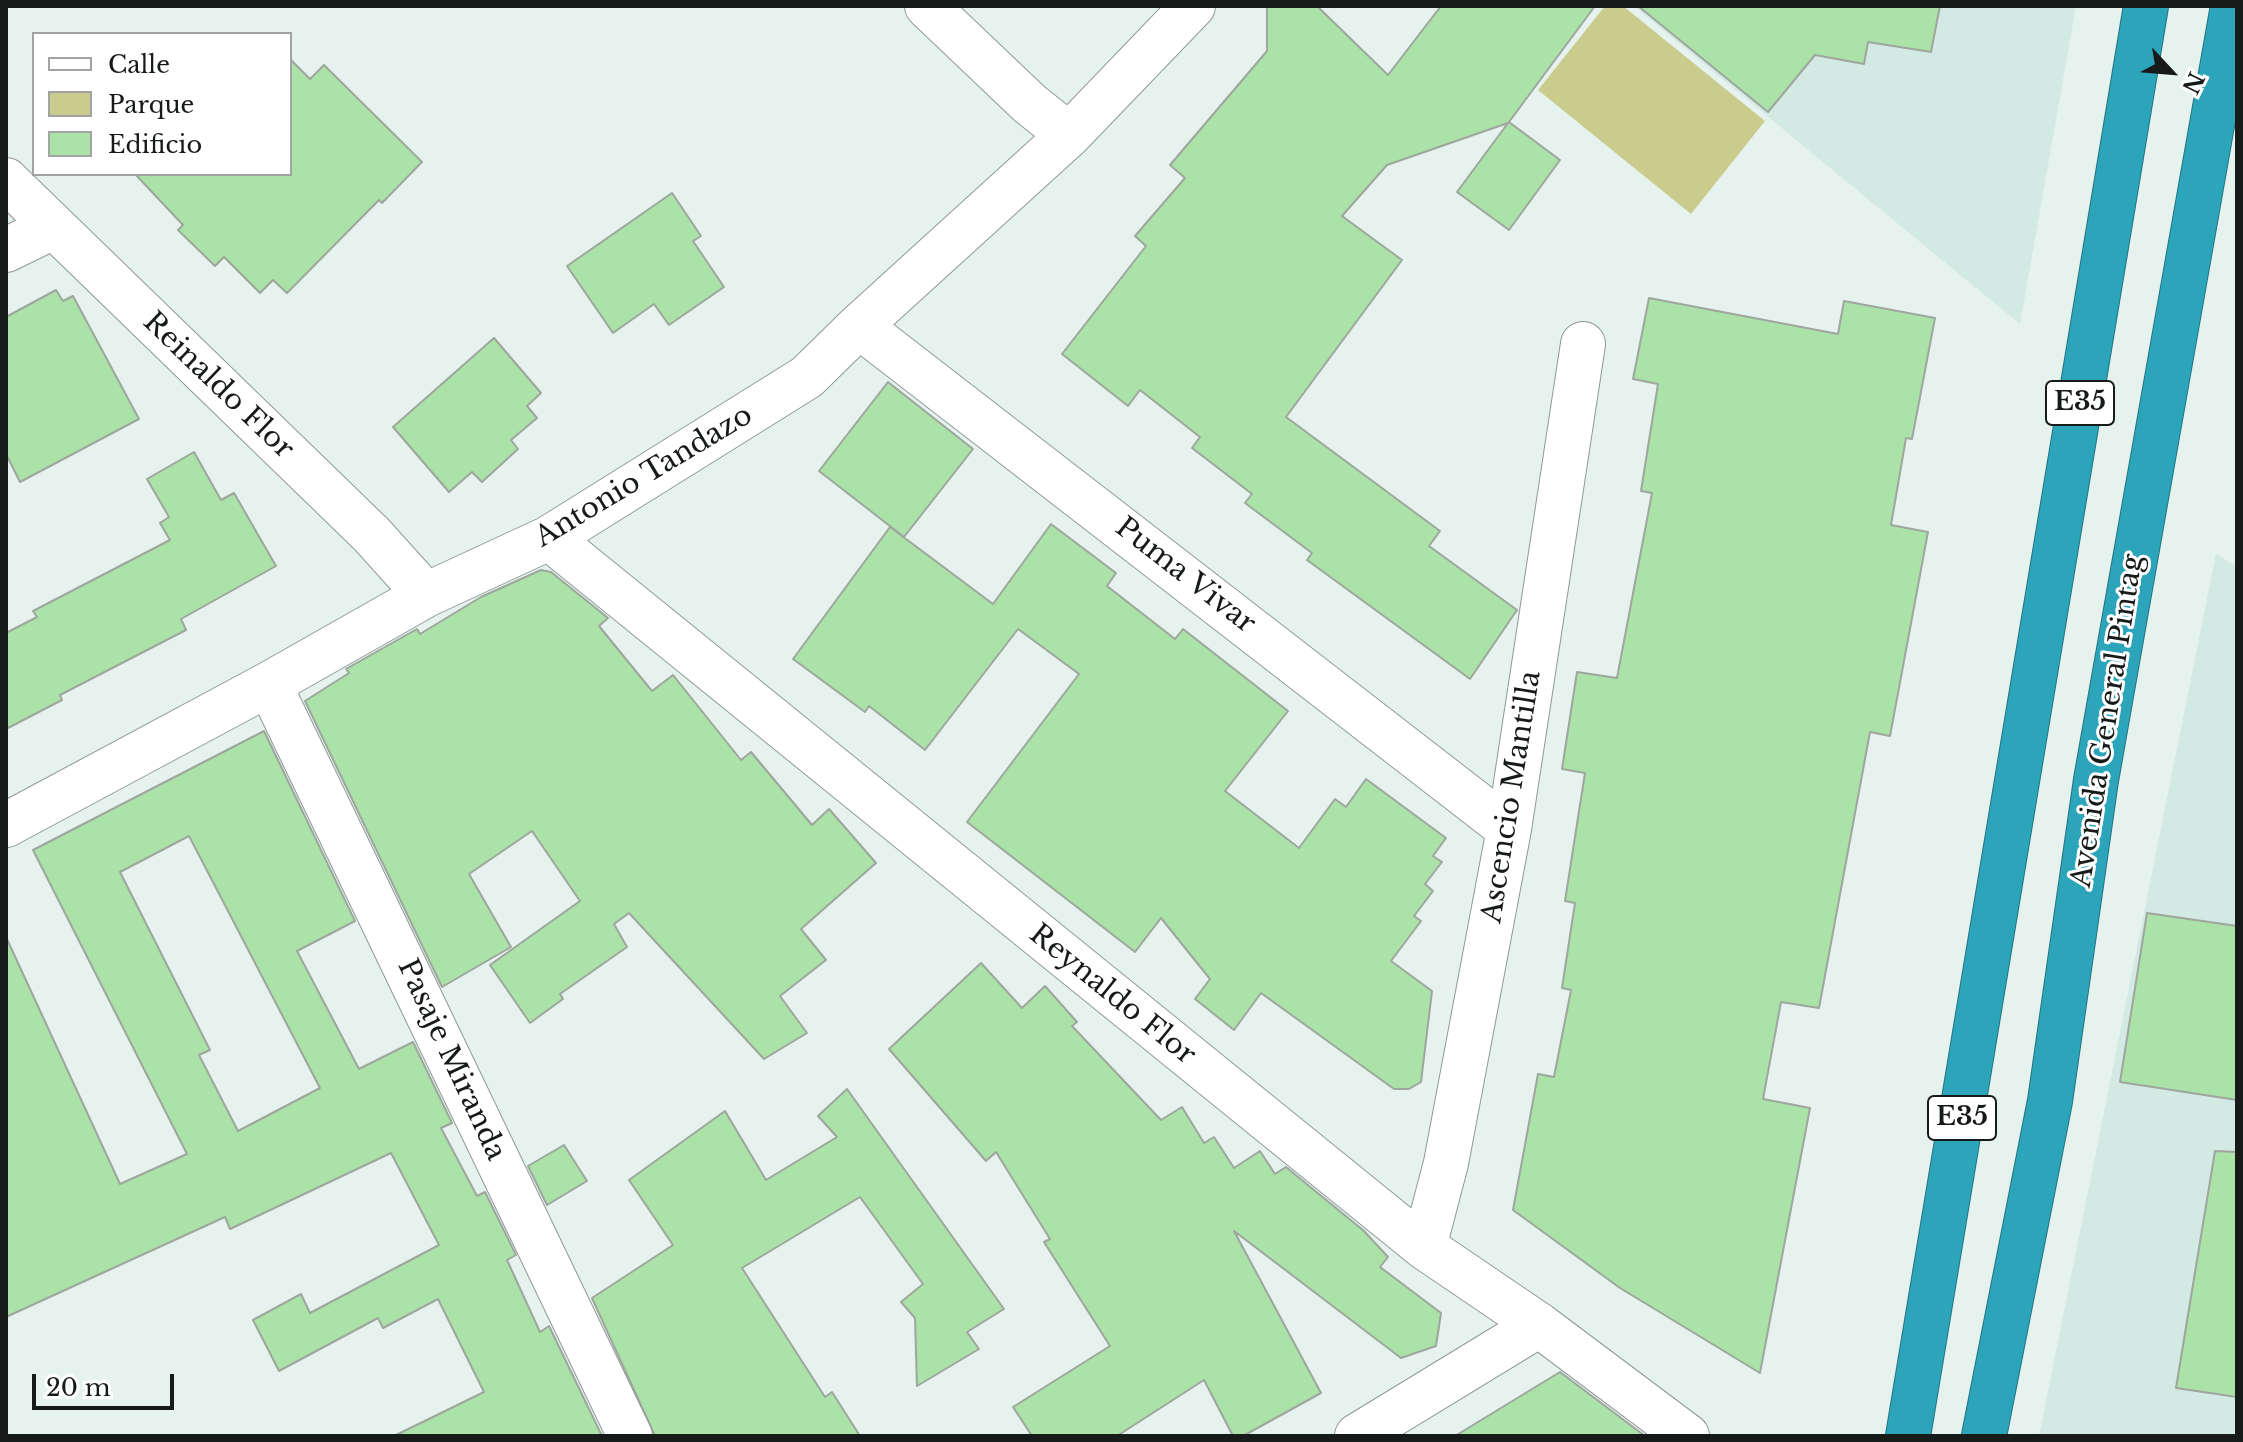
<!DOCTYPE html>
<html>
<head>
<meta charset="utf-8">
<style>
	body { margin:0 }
	#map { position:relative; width:2243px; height:1442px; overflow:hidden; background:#e5f2ee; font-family:"Libre Baskerville",serif }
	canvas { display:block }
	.frame { position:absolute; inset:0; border:8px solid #161a19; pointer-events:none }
	.legend { position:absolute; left:32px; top:32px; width:260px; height:144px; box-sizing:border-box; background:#fff; border:2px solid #a2a3a3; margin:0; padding:10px 14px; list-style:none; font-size:24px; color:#161a19 }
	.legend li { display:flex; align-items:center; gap:16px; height:40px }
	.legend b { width:40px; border:2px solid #a2a3a3 }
	.north { position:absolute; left:2131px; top:32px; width:80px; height:80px; -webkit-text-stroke:6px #fff; paint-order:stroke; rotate:116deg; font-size:22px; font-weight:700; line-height:32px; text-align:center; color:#161a19 }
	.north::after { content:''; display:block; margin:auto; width:28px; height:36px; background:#161a19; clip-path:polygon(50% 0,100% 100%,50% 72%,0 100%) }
	.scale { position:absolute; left:32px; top:1374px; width:142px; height:36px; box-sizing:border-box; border:4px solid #161a19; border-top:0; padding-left:10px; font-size:24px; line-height:28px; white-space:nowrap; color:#161a19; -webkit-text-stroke:6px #fff; paint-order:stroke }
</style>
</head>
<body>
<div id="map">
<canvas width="2243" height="1442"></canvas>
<div class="frame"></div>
<ul class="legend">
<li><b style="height:10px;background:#fff"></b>Calle</li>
<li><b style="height:22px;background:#cacc8e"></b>Parque</li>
<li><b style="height:22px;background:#aae2a8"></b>Edificio</li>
</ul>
<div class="north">N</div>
<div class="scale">20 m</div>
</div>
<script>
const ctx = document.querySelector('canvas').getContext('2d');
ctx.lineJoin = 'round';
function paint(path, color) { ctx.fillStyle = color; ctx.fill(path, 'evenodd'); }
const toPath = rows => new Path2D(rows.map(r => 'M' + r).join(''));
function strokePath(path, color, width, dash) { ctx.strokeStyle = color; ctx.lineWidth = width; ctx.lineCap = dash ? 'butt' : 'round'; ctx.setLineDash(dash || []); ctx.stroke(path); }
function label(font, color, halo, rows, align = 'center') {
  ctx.font = font + ' "Libre Baskerville",serif'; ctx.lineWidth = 6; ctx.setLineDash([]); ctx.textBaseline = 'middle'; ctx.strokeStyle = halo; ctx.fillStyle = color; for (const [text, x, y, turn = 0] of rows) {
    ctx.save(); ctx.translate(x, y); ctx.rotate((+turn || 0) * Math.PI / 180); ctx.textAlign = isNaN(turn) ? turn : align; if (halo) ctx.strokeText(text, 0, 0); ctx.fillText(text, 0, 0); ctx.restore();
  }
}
paint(toPath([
	[1634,6,2076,6,2020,324,1824,163],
	[2216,554,2237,567,2237,1436,2039,1436]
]), '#d3e9e3');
paint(toPath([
	[1605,6,1623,6,1765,121,1691,214,1538,90]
]), '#cacc8e');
const building = toPath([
	[1267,6,1317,6,1388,75,1441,6,1595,6,1509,122,1560,160,1509,230,1457,192,1508,123,1387,165,1342,216,1402,260,1286,417,1440,531,1429,546,1517,610,1470,679,1307,560,1312,553,1245,503,1252,494,1192,448,1200,437,1140,390,1128,406,1062,354,1146,246,1135,236,1185,178,1170,165,1267,51,1267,6],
	[1638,6,1940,6,1931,52,1868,42,1864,64,1815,55,1768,112,1638,6],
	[290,59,310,79,324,65,422,162,382,203,379,200,287,293,273,280,260,293,224,257,215,266,178,230,183,225,135,174,290,174,290,59],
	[672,193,701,236,693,241,724,287,669,325,654,304,613,333,567,266,672,193],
	[56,290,63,301,73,296,139,419,20,482,6,454,6,317,56,290],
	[1649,298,1838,334,1844,301,1935,318,1912,439,1906,438,1891,525,1928,532,1890,736,1870,732,1819,1008,1781,1002,1763,1099,1810,1108,1760,1373,1620,1288,1513,1210,1538,1074,1554,1077,1571,990,1562,988,1575,903,1565,901,1585,773,1562,769,1577,672,1617,678,1652,493,1641,491,1658,384,1633,379,1649,298],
	[494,338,541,393,527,406,537,418,511,440,518,449,482,482,472,472,449,492,393,427,494,338],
	[888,382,973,449,904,537,819,471,888,382],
	[194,452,221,500,234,493,276,566,181,619,186,630,60,695,62,700,6,729,6,633,37,617,33,611,170,540,160,523,169,517,147,479,194,452],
	[1051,524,1116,573,1107,586,1175,639,1183,629,1288,711,1225,791,1299,848,1335,799,1346,807,1366,779,1446,838,1433,856,1442,862,1425,884,1433,891,1414,916,1421,921,1391,961,1432,991,1421,1082,1409,1089,1394,1089,1261,993,1234,1030,1195,999,1210,979,1161,918,1135,952,967,822,1079,674,1018,629,925,750,869,706,865,712,793,659,890,527,993,604,1051,524],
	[541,570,551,572,608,618,599,626,652,691,673,675,741,760,751,752,812,825,829,809,876,863,801,929,826,960,780,996,807,1033,764,1059,629,913,614,924,627,947,560,994,563,999,530,1023,490,965,580,901,532,831,469,874,511,947,442,987,305,701,349,673,346,669,417,629,420,634,481,597,541,570],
	[264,731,355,921,297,951,359,1069,413,1042,452,1123,441,1128,477,1196,485,1192,516,1255,507,1260,540,1332,549,1326,602,1436,394,1436,484,1392,438,1299,383,1328,378,1318,279,1371,253,1320,301,1294,310,1313,439,1245,391,1153,230,1229,225,1217,6,1317,6,937,120,1184,187,1154,33,850,264,731],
	[189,836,320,1088,238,1131,199,1055,210,1050,120,872,189,836],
	[2147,913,2237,926,2237,1100,2120,1082,2147,913],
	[981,963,1022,1008,1045,986,1077,1022,1072,1026,1161,1120,1182,1107,1204,1143,1214,1137,1234,1168,1260,1151,1275,1174,1286,1167,1364,1231,1388,1257,1380,1267,1441,1313,1436,1346,1401,1358,1234,1231,1321,1393,1243,1436,1233,1436,1204,1380,1117,1436,1032,1436,1013,1407,1110,1346,1044,1242,1050,1239,996,1152,986,1161,889,1049,981,963],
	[847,1089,1004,1309,967,1332,979,1349,917,1386,915,1318,901,1302,923,1284,860,1197,742,1268,825,1397,832,1392,860,1436,655,1436,592,1298,673,1245,629,1180,725,1111,766,1180,837,1137,818,1116,847,1089],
	[564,1145,587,1181,547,1205,528,1166,564,1145],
	[2215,1151,2237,1152,2237,1397,2176,1388,2215,1151],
	[1560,1372,1645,1436,1455,1436,1560,1372]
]);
paint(building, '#aae2a8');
strokePath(building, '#9ea69e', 2);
const minor = toPath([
	[927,6,1030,104,1069,135],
	[6,180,372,535,426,595],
	[6,250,53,227],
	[859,326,1509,829],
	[549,538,1424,1247,1539,1325,1687,1436],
	[269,684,630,1436],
	[6,825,269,684,426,595,549,538,807,377,859,326,1069,135,1193,6],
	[1424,1247,1446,1163,1509,829,1583,344],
	[1357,1436,1539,1325]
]);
const highway = toPath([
	[1908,1436,2146,6],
	[1984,1436,2050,1101,2096,780,2233,6]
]);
strokePath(minor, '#8f9a97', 46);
strokePath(highway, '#247482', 46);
strokePath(minor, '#fff', 44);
strokePath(highway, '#2ca5bb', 44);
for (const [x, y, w] of [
	[2080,403,68],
	[1962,1118,68]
]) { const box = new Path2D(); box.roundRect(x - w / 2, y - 22, w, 44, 6); ctx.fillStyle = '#fff'; ctx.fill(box); strokePath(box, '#161a19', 2); }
label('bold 26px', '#161a19', null, [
	["E35",2080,403],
	["E35",1962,1118]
]);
label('28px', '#161a19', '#fff', [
	["Reinaldo Flor",218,386,44],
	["Antonio Tandazo",644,477,-31],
	["Puma Vivar",1185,576,38],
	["Avenida General Pintag",2108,721,-81],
	["Ascencio Mantilla",1512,797,-81],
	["Reynaldo Flor",1112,995,39],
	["Pasaje Miranda",451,1060,65]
]);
</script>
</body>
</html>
